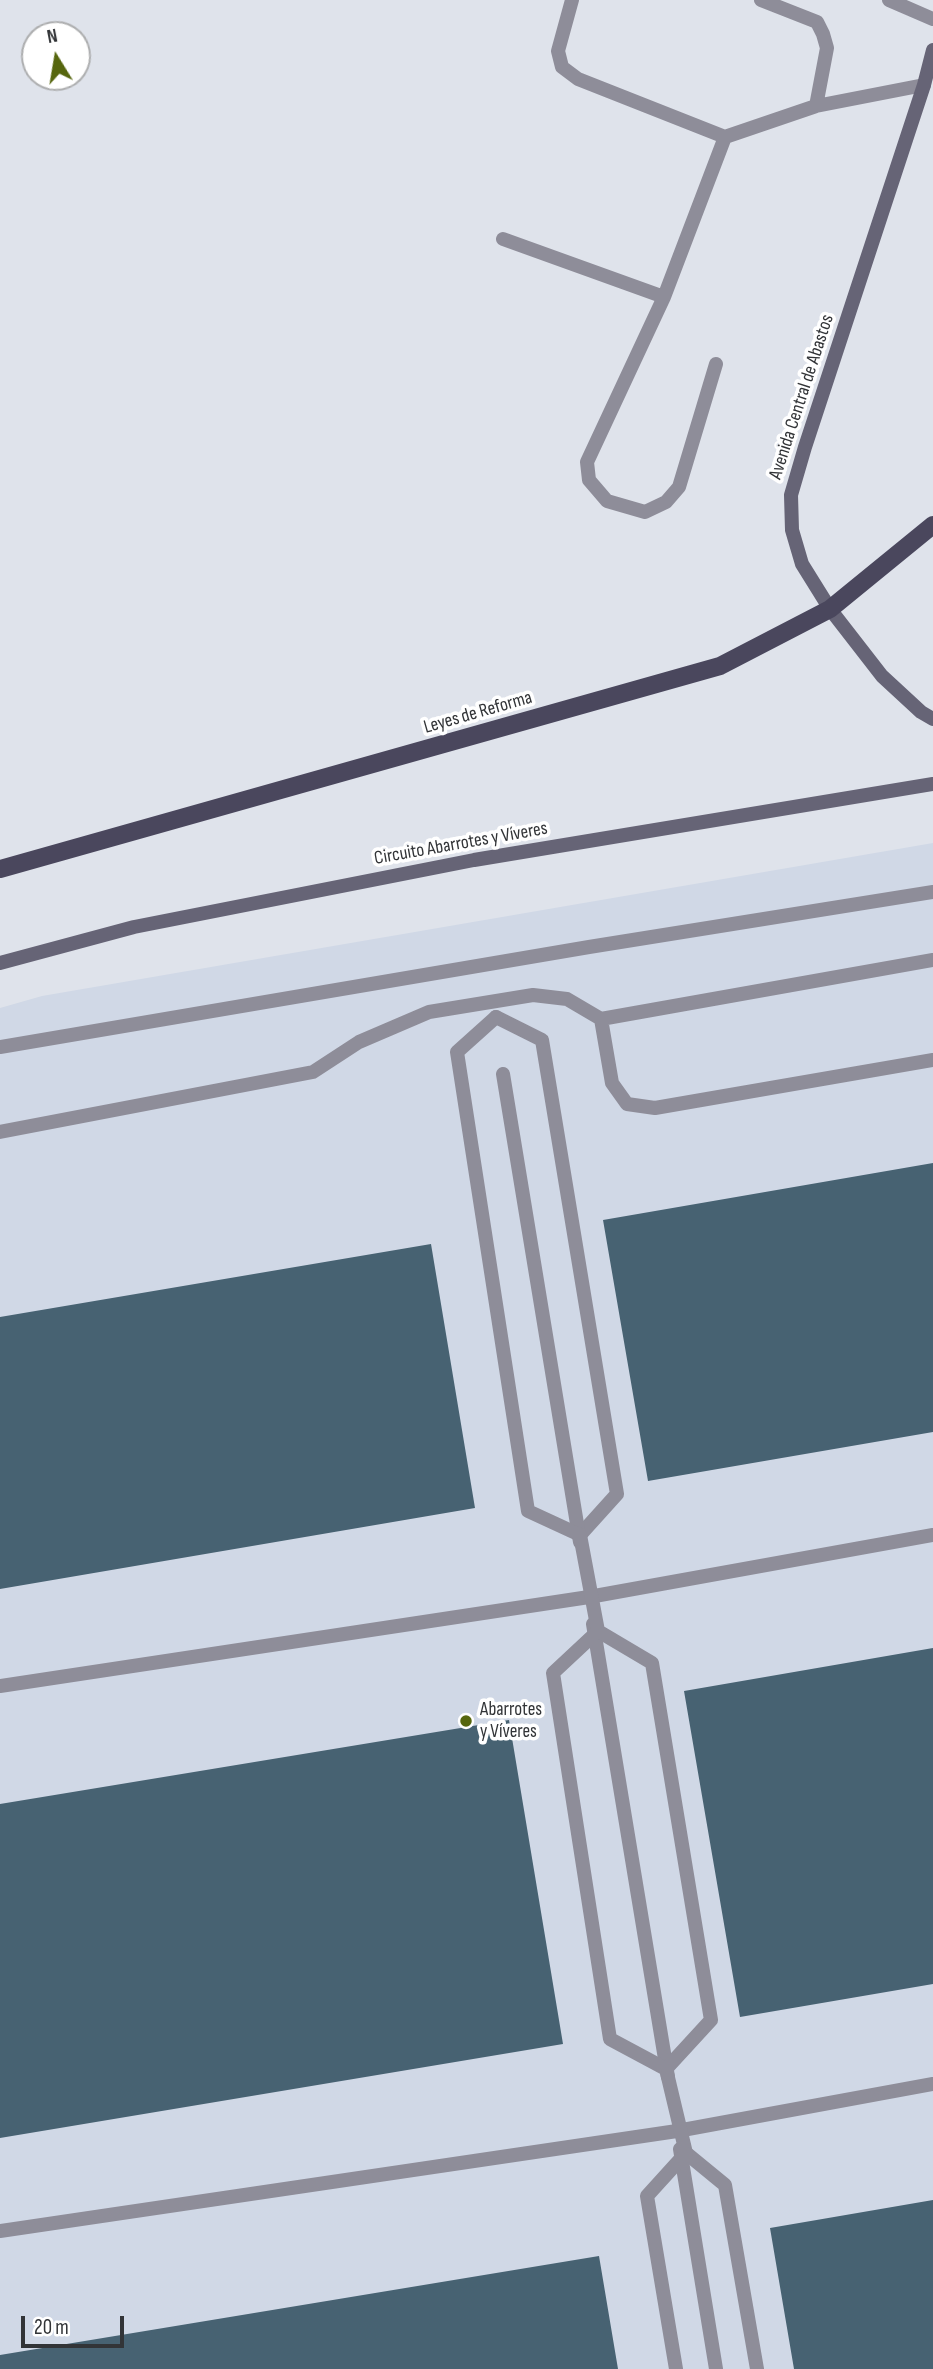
<!DOCTYPE html>
<html>
<head>
<meta charset="utf-8">
<style>
	body { margin:0 }
	#map { position:relative; width:933px; height:2369px; overflow:hidden; background:#dfe3eb; font-family:"Sofia Sans Condensed",sans-serif }
	canvas { display:block }
	.north { position:absolute; left:21px; top:21px; width:70px; height:70px; box-sizing:border-box; background:#fff; border:2px solid #adaeaf; border-radius:50%; rotate:349deg; font-size:19px; font-weight:700; line-height:28px; text-align:center; color:#323437 }
	.north::after { content:''; display:block; margin:auto; width:24px; height:32px; background:#56660e; clip-path:polygon(50% 0,100% 100%,50% 72%,0 100%) }
	.scale { position:absolute; left:21px; top:2316px; width:103px; height:32px; box-sizing:border-box; border:4px solid #323437; border-top:0; padding-left:9px; font-size:21px; line-height:24px; white-space:nowrap; color:#323437; -webkit-text-stroke:5px #fff; paint-order:stroke }
</style>
</head>
<body>
<div id="map">
<canvas width="933" height="2369"></canvas>
<div class="north">N</div>
<div class="scale">20 m</div>
</div>
<script>
const ctx = document.querySelector('canvas').getContext('2d');
ctx.lineJoin = 'round';
function paint(path, color) { ctx.fillStyle = color; ctx.fill(path, 'evenodd'); }
const toPath = rows => new Path2D(rows.map(r => 'M' + r).join(''));
function strokePath(path, color, width, dash) { ctx.strokeStyle = color; ctx.lineWidth = width; ctx.lineCap = dash ? 'butt' : 'round'; ctx.setLineDash(dash || []); ctx.stroke(path); }
function label(font, color, halo, rows, align = 'center') {
  ctx.font = font + ' "Sofia Sans Condensed",sans-serif'; ctx.lineWidth = 7; ctx.setLineDash([]); ctx.textBaseline = 'middle'; ctx.strokeStyle = halo; ctx.fillStyle = color; for (const [text, x, y, turn = 0] of rows) {
    ctx.save(); ctx.translate(x, y); ctx.rotate((+turn || 0) * Math.PI / 180); ctx.textAlign = isNaN(turn) ? turn : align; if (halo) ctx.strokeText(text, 0, 0); ctx.fillText(text, 0, 0); ctx.restore();
  }
}
paint(toPath([
	[933,843,933,2369,0,2369,0,1008,42,996]
]), '#d0d8e6');
paint(toPath([
	[933,1163,933,1432,648,1481,603,1220],
	[431,1244,475,1508,0,1589,0,1317],
	[933,1648,933,1984,740,2017,684,1691],
	[509,1720,563,2044,0,2138,0,1804],
	[933,2200,933,2369,794,2369,770,2228],
	[599,2256,618,2369,0,2369,0,2355]
]), '#476272');
strokePath(toPath([
	[572,0,558,51,562,67,578,79,725,137],
	[761,0,817,22,823,34,827,48,816,106],
	[889,0,933,19],
	[503,239,664,297],
	[716,364,679,487,666,502,645,512,607,501,589,480,587,462,664,297,725,137,816,106,924,85],
	[496,1017,542,1040,617,1494,580,1535],
	[601,1019,933,960],
	[0,1132,313,1072,359,1042,429,1012,533,995,567,999,601,1019,612,1083,627,1104,655,1108,933,1060],
	[0,1686,589,1597,933,1535],
	[686,2153,725,2185,757,2369],
	[0,2231,677,2131,933,2084]
]), '#8e8d99', 14);
strokePath(toPath([
	[0,1047,589,947,933,892],
	[503,1074,580,1542],
	[593,1624,668,2077],
	[680,2149,716,2369]
]), '#8e8d99', 14);
strokePath(toPath([
	[933,50,924,85,805,447,791,495,792,530,802,564,830,609,882,676,921,712,933,719],
	[0,963,134,927,474,860,933,784]
]), '#666476', 14);
strokePath(toPath([
	[0,869,720,666,830,609,933,525]
]), '#4a475d', 18);
strokePath(toPath([
	[496,1017,457,1052,528,1511,580,1535,598,1631,652,1663,711,2020,666,2069],
	[598,1631,553,1673,610,2039,666,2069,686,2153,647,2196,676,2369]
]), '#8e8d99', 14);
for (const [x, y, r, color] of [
	[466,1721,7,"#56660e"]
]) { const dot = new Path2D(); dot.arc(x, y, r, 0, 2 * Math.PI); ctx.fillStyle = color; ctx.fill(dot); strokePath(dot, '#fff', 2.5); }
label('19px', '#323437', '#fff', [
	["Avenida Central de Abastos",802,397,-72],
	["Leyes de Reforma",478,713,-16],
	["Circuito Abarrotes y Víveres",461,844,-10]
]);
label('19px', '#323437', '#fff', [
	["Abarrotes",480,1710],
	["y Víveres",480,1732]
], 'left');
</script>
</body>
</html>
